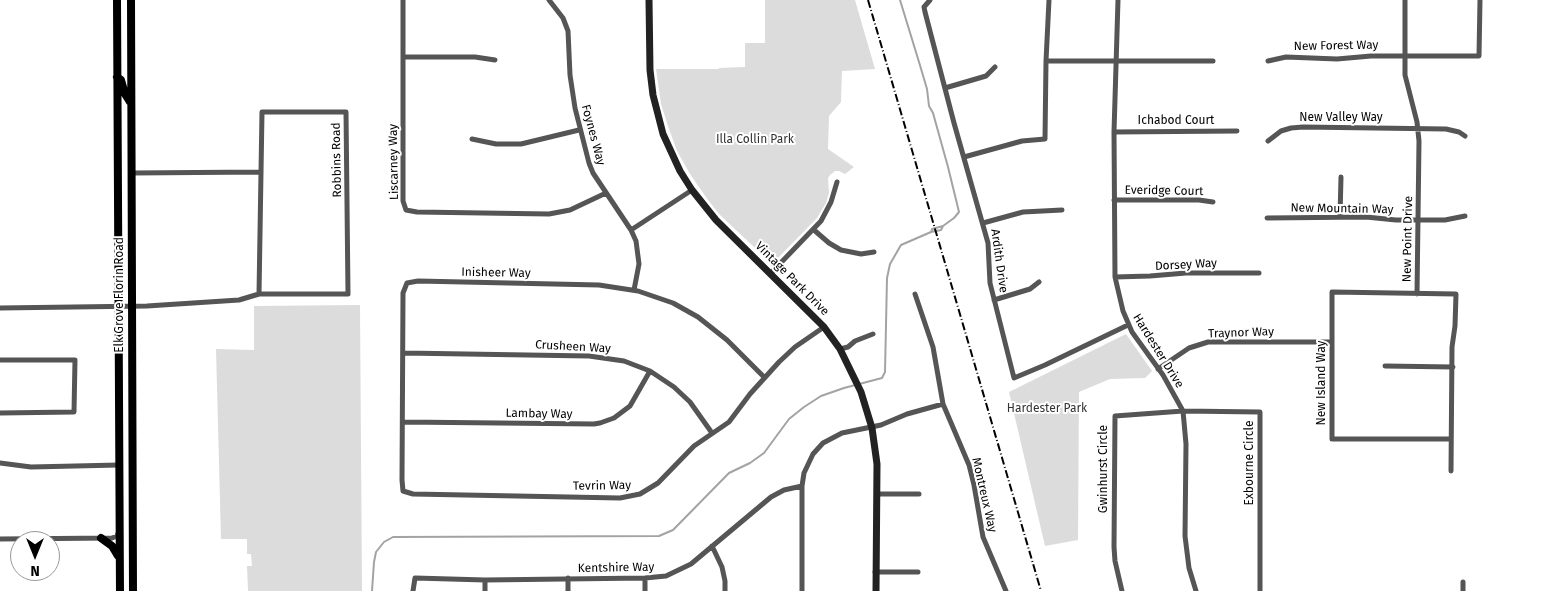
<!DOCTYPE html>
<html>
<head>
<meta charset="utf-8">
<style>
	body { margin:0 }
	#map { position:relative; width:1564px; height:591px; overflow:hidden; background:#fff; font-family:"Fira Sans",sans-serif }
	canvas { display:block }
	.north { position:absolute; left:10px; top:531px; width:50px; height:50px; box-sizing:border-box; background:#fff; border:1px solid #999; border-radius:50%; rotate:180deg; font-size:14px; font-weight:700; line-height:20px; text-align:center; color:#000 }
	.north::after { content:''; display:block; margin:auto; width:18px; height:22px; background:#000; clip-path:polygon(50% 0,100% 100%,50% 72%,0 100%) }
</style>
</head>
<body>
<div id="map">
<canvas width="1564" height="591"></canvas>
<div class="north">N</div>
</div>
<script>
const ctx = document.querySelector('canvas').getContext('2d');
ctx.lineJoin = 'round';
function paint(path, color) { ctx.fillStyle = color; ctx.fill(path, 'evenodd'); }
const toPath = rows => new Path2D(rows.map(r => 'M' + r).join(''));
function strokePath(path, color, width, dash) { ctx.strokeStyle = color; ctx.lineWidth = width; ctx.lineCap = dash ? 'butt' : 'round'; ctx.setLineDash(dash || []); ctx.stroke(path); }
function label(font, color, halo, rows, align = 'center') {
  ctx.font = font + ' "Fira Sans",sans-serif'; ctx.lineWidth = 4; ctx.setLineDash([]); ctx.textBaseline = 'middle'; ctx.strokeStyle = halo; ctx.fillStyle = color; for (const [text, x, y, turn = 0] of rows) {
    ctx.save(); ctx.translate(x, y); ctx.rotate((+turn || 0) * Math.PI / 180); ctx.textAlign = isNaN(turn) ? turn : align; if (halo) ctx.strokeText(text, 0, 0); ctx.fillText(text, 0, 0); ctx.restore();
  }
}
paint(toPath([
	[765,0,855,0,875,69,842,71,841,102,829,116,828,149,854,167,845,174,839,171,835,171,830,175,828,178,829,193,826,203,817,218,776,260,770,262,720,215,708,200,690,174,677,151,668,126,661,104,656,69,719,69,719,68,745,67,745,43,765,43],
	[360,305,362,591,248,591,247,566,252,566,251,554,247,554,247,539,221,539,216,349,254,350,254,306],
	[1126,334,1152,371,1145,378,1110,379,1079,392,1078,540,1045,546,1009,392]
]), '#dcdcdc');
strokePath(toPath([
	[931,232,932,229,943,226],
	[372,591,374,562,376,552,384,542,393,537,659,536,673,530,729,473,750,463,764,453,789,419,804,407,821,396,844,388,882,378,885,372,887,278,890,264,901,245,931,232,941,230,943,226,954,218,959,212,948,167,933,113,929,106,927,89,919,62,900,0]
]), '#a3a3a3', 2);
strokePath(toPath([
	[403,0,403,201,406,210,417,212,549,214,570,210,606,193],
	[549,0,563,18,568,31,570,75,575,108,589,163,593,173,631,230,636,241,639,264,634,290],
	[930,0,924,7,925,12,954,123,988,243,990,283,1014,378,1045,365,1128,325],
	[1118,0,1114,132,1115,277,1123,311,1132,332,1163,375,1183,411,1186,444,1185,536,1189,568,1196,591],
	[1405,0,1405,75,1417,122,1419,141,1417,294],
	[404,57,475,57,495,60],
	[1046,61,1213,61],
	[1268,61,1286,57,1337,59,1371,56,1479,56,1480,0],
	[945,88,986,76,995,67],
	[1114,132,1237,131],
	[472,139,496,144,521,144,579,130],
	[1268,141,1281,131,1291,128,1303,127,1446,129,1459,132,1465,136],
	[964,157,1022,141,1045,139,1046,61,1049,0],
	[132,173,261,172],
	[1114,200,1199,200,1213,202],
	[1340,217,1341,177],
	[1267,218,1366,217,1396,220,1445,220,1465,216],
	[983,223,1023,212,1062,210],
	[631,230,692,190],
	[814,230,829,243,841,250,861,254,874,252],
	[771,273,821,221,831,202,837,182],
	[1115,277,1150,276,1186,273,1259,273],
	[915,294,933,347,943,404,969,465,974,485,983,537,1006,591],
	[994,300,1030,289,1039,282],
	[0,308,147,306,239,300,259,294,348,294,346,112,262,112,259,294],
	[840,349,848,347,855,341,873,334],
	[404,353,589,356,624,361,650,371,674,387,690,402,712,433],
	[0,360,75,360,74,412,0,413],
	[1385,366,1453,367],
	[1158,369,1189,348,1208,342,1332,342],
	[764,377,727,340,698,317,673,303,638,291,599,285,418,281,407,283,403,293,402,480,403,491,413,494,620,498,640,494,658,483,694,446,729,422,750,394,779,362,795,347,824,327],
	[403,422,594,424,600,423,614,418,630,406,650,371],
	[0,463,31,467,119,465],
	[1451,471,1452,347,1455,326,1456,294,1332,292,1332,439,1451,439],
	[878,494,919,494],
	[0,539,112,538,117,536,119,531],
	[712,546,722,567,725,581,725,591],
	[875,572,918,572],
	[568,578,568,591],
	[485,580,485,591],
	[413,591,415,578,485,580,645,578,666,576,691,564,771,497,784,490,802,486],
	[645,591,645,578],
	[802,591,802,486,804,473,813,454,823,443,842,433,881,425,907,414,943,404],
	[1122,591,1115,561,1114,547,1115,416,1183,411,1260,412,1260,591],
	[1463,591,1463,582]
]), '#555', 5);
strokePath(toPath([
	[649,0,650,70,653,95,663,134,680,171,692,190,716,220,824,327,840,349,861,392,872,428,877,464,876,591]
]), '#222', 7);
strokePath(toPath([
	[117,0,120,591],
	[131,0,133,591],
	[117,77,121,80,125,94,130,102],
	[101,538,112,546,118,556]
]), '#000', 8);
strokePath(toPath([
	[868,0,1041,591]
]), '#000', 2, [8, 2.5, 1, 2.5]);
label('12px', '#000', '#fff', [
	["New Forest Way",1336,46,-1],
	["New Valley Way",1341,118],
	["Ichabod Court",1176,121],
	["Foynes Way",593,135,75],
	["Robbins Road",337,160,-91],
	["Liscarney Way",394,162,-91],
	["Everidge Court",1164,191,1],
	["New Mountain Way",1342,209,1],
	["New Point Drive",1408,239,-89],
	["Ardith Drive",999,261,82],
	["Dorsey Way",1186,265,-3],
	["Inisheer Way",496,273,1],
	["Vintage Park Drive",792,279,45],
	["Elk Grove Florin Road",120,295,-90],
	["Traynor Way",1241,333,-2],
	["Crusheen Way",573,347,3],
	["Hardester Drive",1158,351,58],
	["New Island Way",1322,383,-90],
	["Lambay Way",539,414,1],
	["Exbourne Circle",1250,463,-90],
	["Gwinhurst Circle",1104,469,-90],
	["Tevrin Way",602,486,-1],
	["Montreux Way",984,495,77],
	["Kentshire Way",616,568,-1]
]);
label('12px', '#333', '#fff', [
	["Illa Collin Park",755,140],
	["Hardester Park",1047,409]
]);
</script>
</body>
</html>
